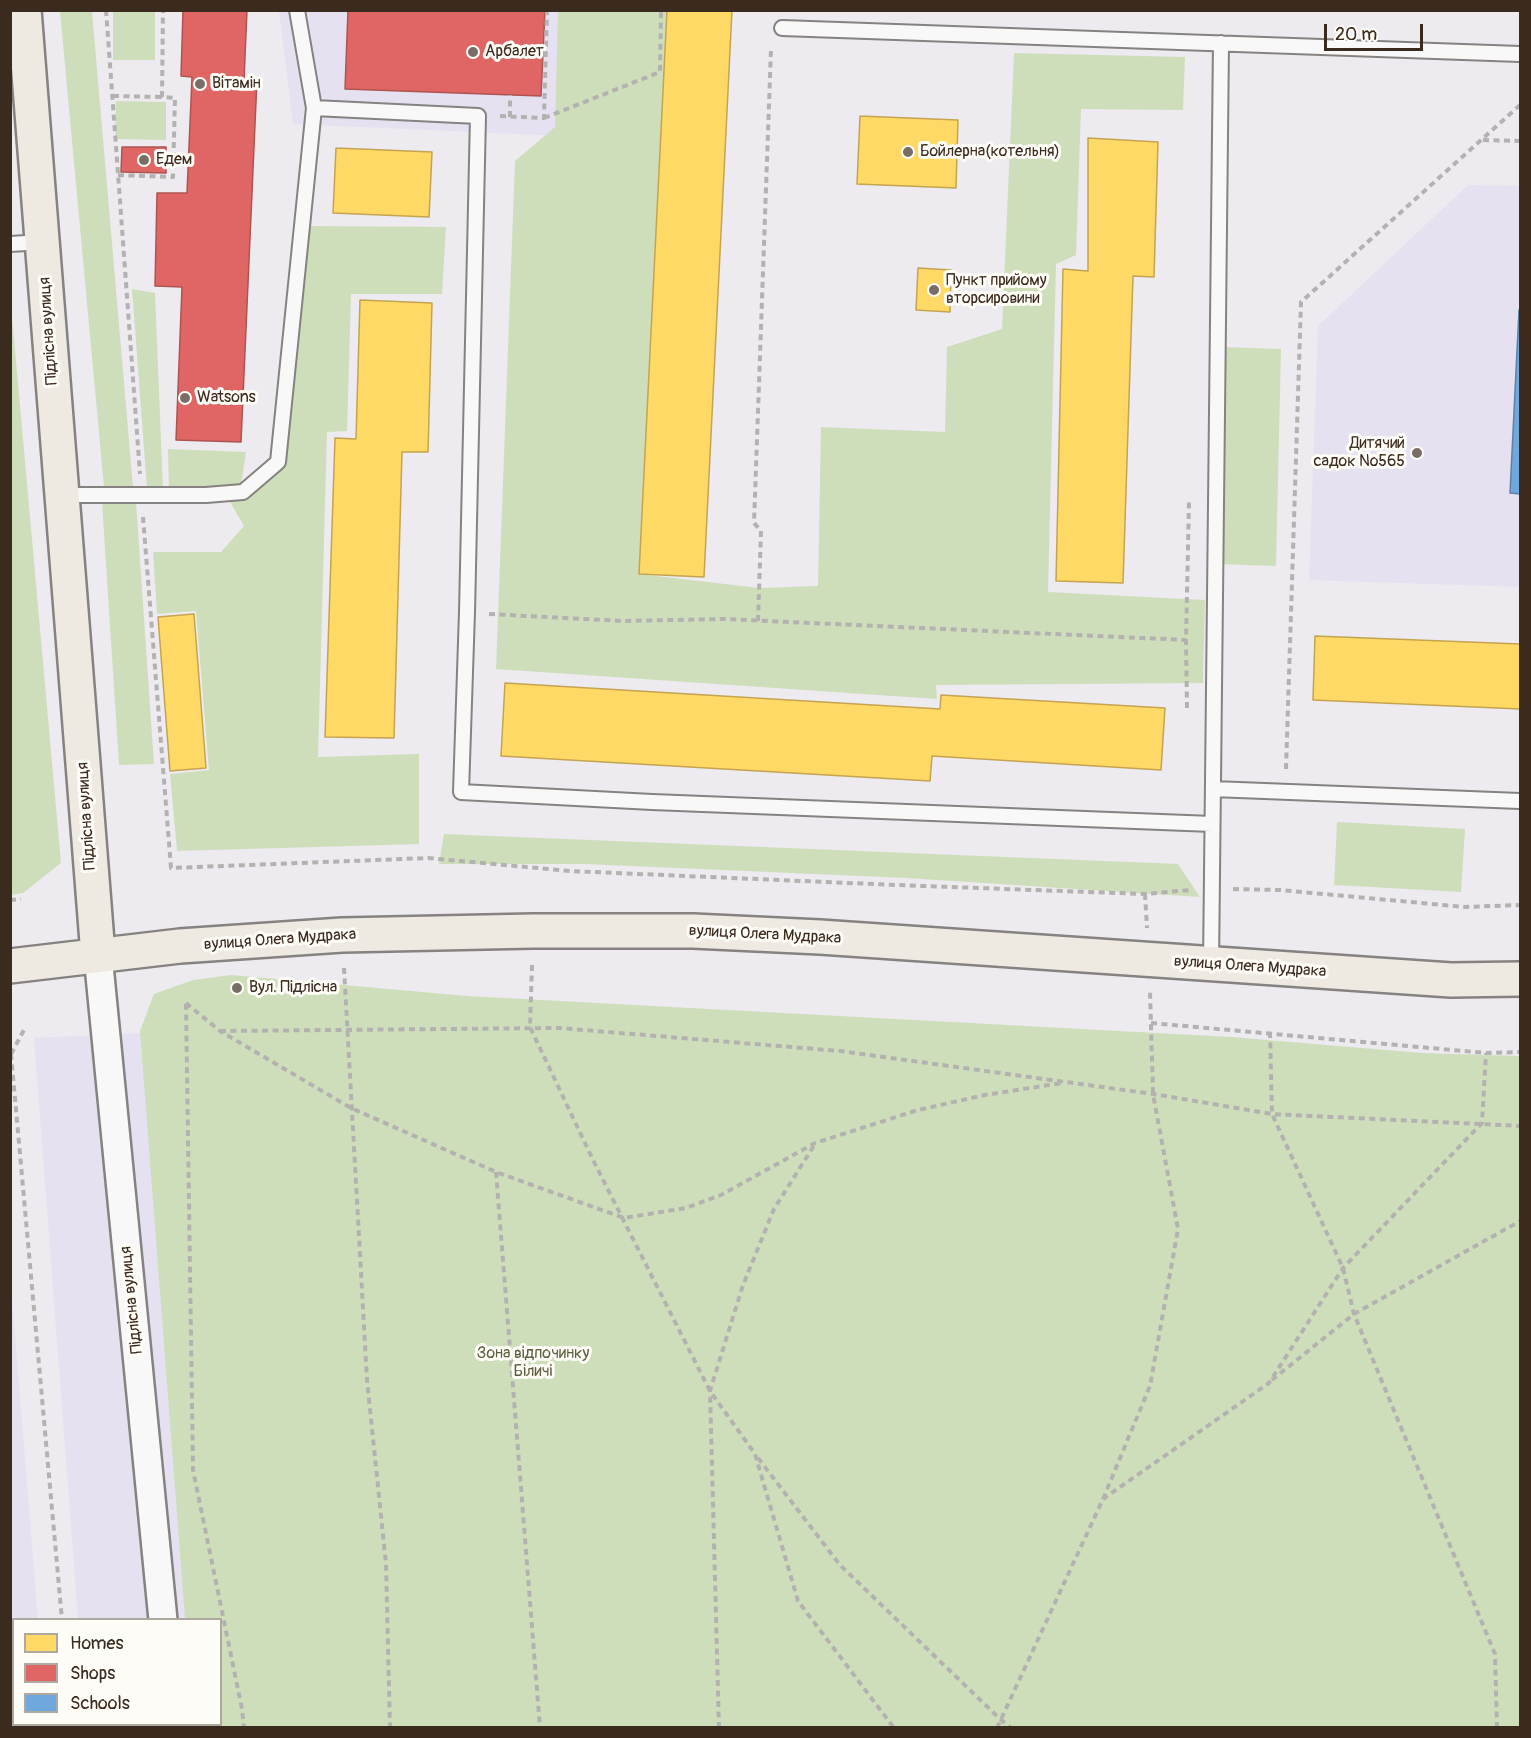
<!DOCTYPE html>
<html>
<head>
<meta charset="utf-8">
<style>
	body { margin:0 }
	#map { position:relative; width:1531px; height:1738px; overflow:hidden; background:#edeaf0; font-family:Pangolin,sans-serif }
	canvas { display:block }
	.frame { position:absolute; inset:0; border:12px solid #3b2a1e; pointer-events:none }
	.legend { position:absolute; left:12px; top:1618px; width:210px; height:108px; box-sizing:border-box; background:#fdfcf7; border:2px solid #afa8a0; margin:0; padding:8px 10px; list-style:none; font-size:18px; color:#3b2a1e }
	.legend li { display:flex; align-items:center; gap:12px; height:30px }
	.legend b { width:30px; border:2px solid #afa8a0 }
	.scale { position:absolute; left:1324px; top:24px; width:99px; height:27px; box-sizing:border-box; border:3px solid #3b2a1e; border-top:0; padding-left:8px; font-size:18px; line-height:21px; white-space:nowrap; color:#3b2a1e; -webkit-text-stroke:4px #fdfcf7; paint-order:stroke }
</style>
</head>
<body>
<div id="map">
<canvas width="1531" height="1738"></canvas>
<div class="frame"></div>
<ul class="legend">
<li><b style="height:16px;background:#ffd966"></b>Homes</li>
<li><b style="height:16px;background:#e06666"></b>Shops</li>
<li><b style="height:16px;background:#6fa8dc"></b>Schools</li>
</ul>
<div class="scale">20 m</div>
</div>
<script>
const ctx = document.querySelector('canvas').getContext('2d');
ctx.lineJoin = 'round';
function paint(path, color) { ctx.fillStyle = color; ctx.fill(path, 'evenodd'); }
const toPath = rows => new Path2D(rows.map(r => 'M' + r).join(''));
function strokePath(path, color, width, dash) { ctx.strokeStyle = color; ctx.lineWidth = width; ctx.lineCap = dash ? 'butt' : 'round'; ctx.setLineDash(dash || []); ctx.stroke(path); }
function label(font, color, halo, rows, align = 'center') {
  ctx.font = font + ' Pangolin,sans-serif'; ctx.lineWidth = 6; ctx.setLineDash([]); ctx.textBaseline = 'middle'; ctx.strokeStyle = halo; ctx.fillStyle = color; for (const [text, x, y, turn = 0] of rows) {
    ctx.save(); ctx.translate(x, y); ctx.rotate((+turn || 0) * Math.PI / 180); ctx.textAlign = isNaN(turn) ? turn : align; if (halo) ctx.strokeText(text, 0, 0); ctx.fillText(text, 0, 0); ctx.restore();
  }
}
paint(toPath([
	[279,11,565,11,561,136,293,124],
	[1468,185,1520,186,1520,587,1309,580,1318,326],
	[161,1032,211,1619,78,1619,34,1038],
	[11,1285,38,1619,14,1620,14,1724,47,1725,47,1727,11,1727],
	[219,1724,220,1727,86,1728,86,1725]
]), '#e6e1f0');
paint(toPath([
	[60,11,92,11,133,487,104,487],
	[113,11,155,11,155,60,113,60],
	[558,11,667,11,639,574,759,588,818,586,821,427,945,432,947,347,1002,329,1014,53,1185,57,1183,110,1081,109,1076,255,1056,264,1048,592,1205,600,1203,683,936,685,937,699,496,669,515,161,555,127],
	[116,101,166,102,166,140,115,139],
	[309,226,446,227,442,294,351,294,347,431,327,432,318,757,419,754,419,844,177,851,170,774,209,770,196,611,157,614,153,552,221,552,244,526,229,500,244,498,283,468],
	[132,289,155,293,163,490,147,488],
	[11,305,61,863,23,893,11,895],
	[1223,347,1281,349,1276,566,1217,564],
	[168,449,246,452,241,486,207,491,169,490],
	[102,502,136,502,154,764,119,765],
	[1337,822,1465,829,1461,892,1334,885],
	[444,834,1178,864,1200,897,906,878,585,864,439,864],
	[231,975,467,996,1231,1037,1422,1053,1520,1056,1520,1727,193,1727,193,1725,220,1724,220,1620,185,1619,140,1031,154,994,193,980]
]), '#cfdeba');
const homes = toPath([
	[667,10,732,10,704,577,639,574,667,10],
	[860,116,958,120,956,188,857,184,860,116],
	[1088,138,1158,142,1154,277,1133,276,1123,583,1056,581,1063,269,1088,271,1088,138],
	[336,148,432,152,429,217,333,213,336,148],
	[918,268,951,270,950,312,916,310,918,268],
	[360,300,432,303,428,452,402,452,394,738,325,737,335,438,356,439,360,300],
	[194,614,206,768,170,771,158,617,194,614],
	[1315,636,1520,644,1520,709,1313,700,1315,636],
	[505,683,940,709,941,695,1165,708,1161,770,932,756,930,781,501,756,505,683]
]);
paint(homes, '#ffd966');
strokePath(homes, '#c4a450', 1.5);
const shops = toPath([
	[183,10,247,10,244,80,257,79,241,442,176,440,182,287,155,286,157,193,187,193,192,77,181,76,183,10],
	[348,10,545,10,541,96,345,89,348,10],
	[122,147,166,147,166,173,121,172,122,147]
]);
paint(shops, '#e06666');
strokePath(shops, '#ae5450', 1.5);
const schools = toPath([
	[1519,310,1520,311,1520,494,1510,493,1519,310]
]);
paint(schools, '#6fa8dc');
strokePath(schools, '#5f82a3', 1.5);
const service = toPath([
	[782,28,1520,54],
	[314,108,478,116,467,612,461,792,652,802,1212,824],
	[10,244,42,242],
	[62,495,206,495,243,492,278,462,314,108,297,10],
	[1213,789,1520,801],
	[1211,965,1221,43]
]);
const minor = toPath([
	[98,955,163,1620],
	[173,1724,174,1728]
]);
const primary = toPath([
	[24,10,98,955],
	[10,966,180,946,342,935,533,931,693,931,820,937,1451,980,1520,979]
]);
strokePath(service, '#868281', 18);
strokePath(minor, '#868281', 32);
strokePath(primary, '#868281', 38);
strokePath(toPath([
	[106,10,140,474],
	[113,96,162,97],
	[500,116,544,118,547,10],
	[510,117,510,95],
	[544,118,660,72,661,10],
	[1483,140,1520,141],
	[118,175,173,177,175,98,162,97,163,10],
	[143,517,171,868,428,858,570,871,896,885,1145,894,1190,890],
	[489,614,623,621,723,619,1186,640],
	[758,621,761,531,754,523,771,49],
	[1187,708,1186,640,1189,502],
	[1286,769,1301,302,1520,105],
	[1233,889,1280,890,1465,907,1520,905],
	[1145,894,1147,928],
	[10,900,21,899],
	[532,965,530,1027,593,1160,710,1391,755,1454,798,1601,894,1728],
	[344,968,367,1380,386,1564,390,1728],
	[186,1003,220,1031,351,1108,496,1172,624,1218,686,1208,721,1195,815,1143,918,1110,985,1095,1062,1083],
	[186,1004,193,1470,242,1709,244,1728],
	[1151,1023,1486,1053,1520,1052],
	[220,1031,559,1028,840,1051,1153,1094,1272,1114,1520,1126],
	[1270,1032,1272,1114,1343,1268,1354,1314,1495,1654,1497,1728],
	[11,1054,62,1620],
	[11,1054,25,1028],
	[496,1172,540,1728],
	[1272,1380,1354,1314,1520,1221],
	[758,1458,840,1565,1000,1719,1011,1728],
	[1103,1499,1150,1386,1178,1229,1153,1094,1150,992],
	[71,1724,72,1728],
	[719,1728,710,1391,743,1285,774,1209,815,1144],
	[997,1728,1103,1499,1269,1383,1343,1268,1482,1123,1486,1053]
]), '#b4b2b0', 4, [6, 4.5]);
strokePath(service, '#f9f8f8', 14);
strokePath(minor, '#f9f8f8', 27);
strokePath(primary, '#eeeae2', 33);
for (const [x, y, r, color] of [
	[473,52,6,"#796d68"],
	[200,84,6,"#796d68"],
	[908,152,6,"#796d68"],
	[144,160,6,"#796d68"],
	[934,290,6,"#796d68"],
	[185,398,6,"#796d68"],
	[1417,453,6,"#796d68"],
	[237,988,6,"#796d68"]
]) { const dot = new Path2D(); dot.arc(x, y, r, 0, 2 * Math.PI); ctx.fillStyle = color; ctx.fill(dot); strokePath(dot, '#fdfcf7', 2); }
label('16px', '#3b2a1e', '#fdfcf7', [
	["Арбалет",485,52],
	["Вітамін",212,84],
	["Бойлерна(котельня)",920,152],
	["Едем",156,160],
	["Пункт прийому",946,281],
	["вторсировини",946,299],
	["Watsons",197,398],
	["Дитячий",1405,444,"right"],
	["садок №565",1405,462,"right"],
	["Вул. Підлісна",249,988]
], 'left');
label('16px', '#3b2a1e', '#fdfcf7', [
	["Підлісна вулиця",49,331,-94],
	["Підлісна вулиця",87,816,-94],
	["вулиця Олега Мудрака",765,935,3],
	["вулиця Олега Мудрака",280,940,-4],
	["вулиця Олега Мудрака",1250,967,4],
	["Підлісна вулиця",132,1300,-96]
]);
label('16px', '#605d3f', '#fdfcf7', [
	["Зона відпочинку",533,1354],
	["Біличі",533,1372]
]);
</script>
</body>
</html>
